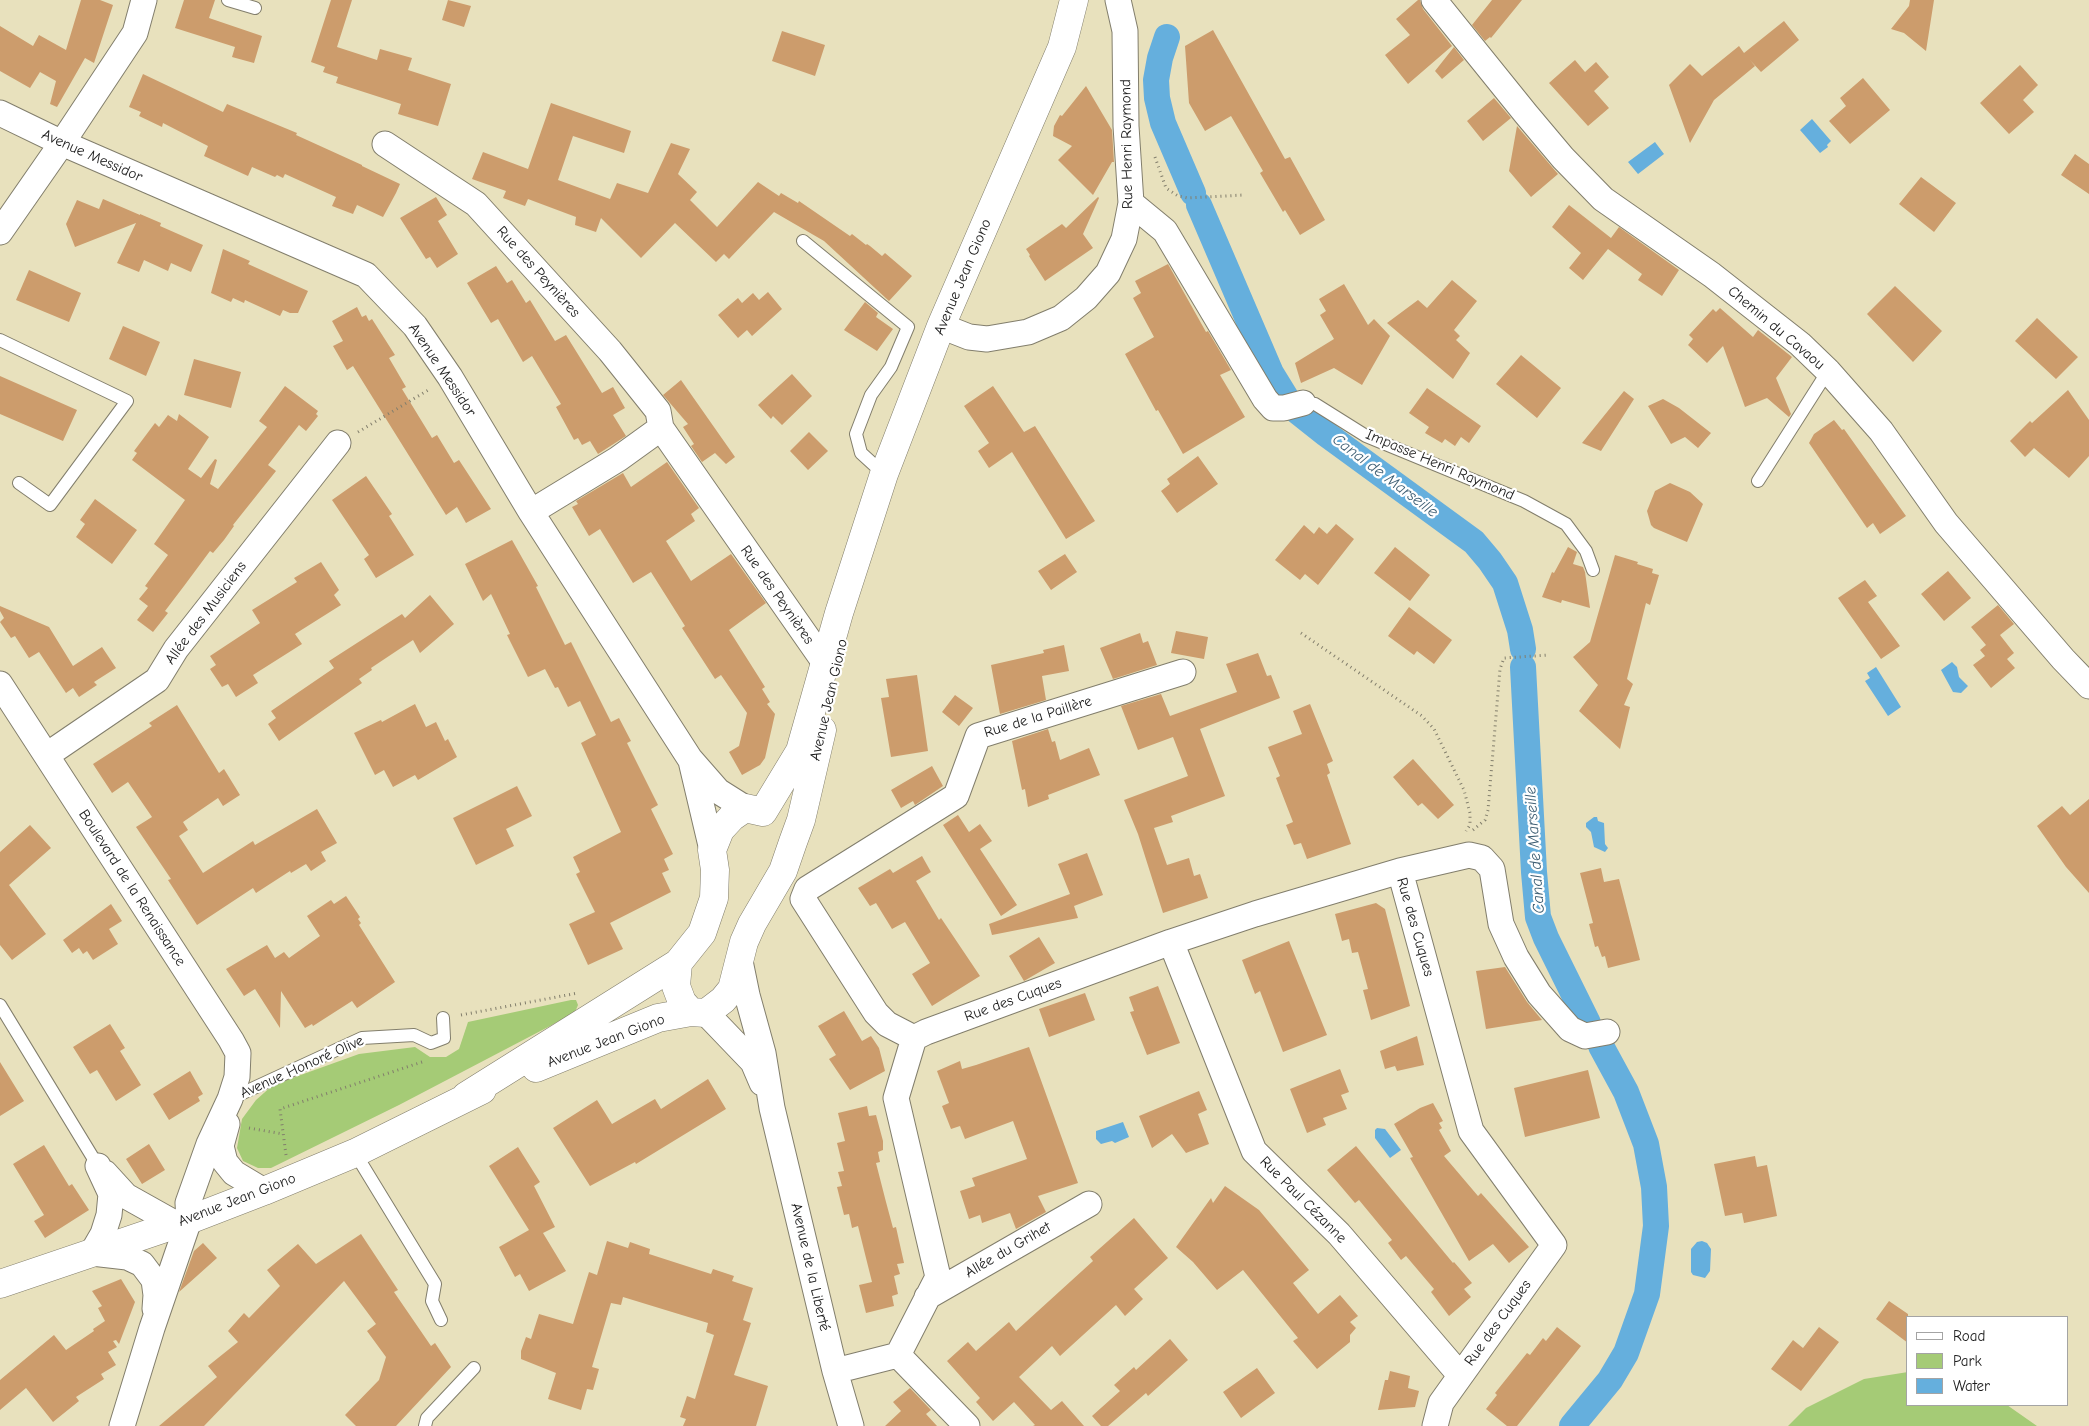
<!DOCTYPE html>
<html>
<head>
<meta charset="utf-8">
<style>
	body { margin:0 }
	#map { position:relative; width:2089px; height:1426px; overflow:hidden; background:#e8e1bd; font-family:"Comic Neue",sans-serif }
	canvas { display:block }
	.legend { position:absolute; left:1906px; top:1316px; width:162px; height:90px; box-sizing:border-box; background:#fff; border:1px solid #a4a4a4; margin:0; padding:6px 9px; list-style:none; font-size:15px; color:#1c1c1c }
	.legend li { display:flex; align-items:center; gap:10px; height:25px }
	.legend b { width:25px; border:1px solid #a4a4a4 }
</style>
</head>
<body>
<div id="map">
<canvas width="2089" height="1426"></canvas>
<ul class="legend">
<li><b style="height:6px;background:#fff"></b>Road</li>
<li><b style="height:14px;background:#a5cb76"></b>Park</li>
<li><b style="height:14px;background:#65afdd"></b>Water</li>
</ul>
</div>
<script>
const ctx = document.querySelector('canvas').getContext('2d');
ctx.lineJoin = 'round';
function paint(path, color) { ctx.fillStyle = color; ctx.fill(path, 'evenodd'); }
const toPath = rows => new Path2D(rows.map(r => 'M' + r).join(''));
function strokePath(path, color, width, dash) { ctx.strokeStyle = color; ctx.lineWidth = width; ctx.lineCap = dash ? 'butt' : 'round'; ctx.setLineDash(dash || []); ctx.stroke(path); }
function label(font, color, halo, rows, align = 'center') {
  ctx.font = font + ' "Comic Neue",sans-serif'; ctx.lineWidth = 4.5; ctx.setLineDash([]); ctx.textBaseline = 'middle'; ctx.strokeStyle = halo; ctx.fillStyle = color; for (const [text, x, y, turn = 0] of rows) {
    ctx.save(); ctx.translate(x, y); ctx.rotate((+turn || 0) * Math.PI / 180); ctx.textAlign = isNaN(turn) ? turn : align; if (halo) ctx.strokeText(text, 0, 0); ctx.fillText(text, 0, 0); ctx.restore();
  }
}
paint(toPath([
	[571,1000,576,1000,578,1005,575,1012,550,1026,399,1105,271,1168,258,1168,243,1161,237,1148,242,1119,256,1100,273,1085,359,1054,415,1047,430,1057,446,1057,459,1049,468,1022],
	[1908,1372,1908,1405,2007,1405,2037,1426,1788,1426,1806,1408,1864,1379]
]), '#a5cb76');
paint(toPath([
	[1812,119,1831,141,1827,145,1828,147,1820,153,1800,130],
	[1655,142,1664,154,1638,174,1628,162],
	[1952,662,1957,667,1959,677,1968,686,1961,693,1953,692,1941,670],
	[1876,667,1901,707,1888,716,1865,681,1870,678,1867,673],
	[1594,817,1597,817,1598,821,1604,823,1605,844,1608,848,1605,852,1594,847,1591,832,1586,827,1586,823],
	[1123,1122,1129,1137,1115,1143,1112,1141,1101,1144,1096,1139,1096,1131],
	[1377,1128,1385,1129,1401,1150,1390,1158,1375,1138,1375,1130],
	[1702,1241,1707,1243,1711,1249,1710,1271,1705,1278,1693,1275,1691,1272,1691,1249,1697,1242]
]), '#65afdd');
strokePath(toPath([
	[1167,37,1160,58,1156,80,1157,98,1163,123,1193,193],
	[1199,205,1271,373,1287,399],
	[1297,411,1326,434,1474,542,1490,561,1505,583,1520,630,1523,649],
	[1523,667,1534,872,1538,917,1546,938,1588,1023],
	[1572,1426,1610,1380,1626,1353,1647,1294,1656,1226,1654,1187,1646,1144,1626,1092,1601,1046]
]), '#65afdd', 26);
paint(toPath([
	[81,0,100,0,113,5,94,63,85,58,57,107,50,104,56,81,40,72,30,88,0,71,0,26,33,46,39,35,66,50],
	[184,0,215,0,209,18,262,36,254,63,232,57,235,47,175,28],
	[331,0,352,0,337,47,377,60,380,49,412,58,408,70,451,84,438,126,398,114,401,104,336,83,338,77,323,72,325,67,311,62],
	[448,0,471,6,464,27,442,20],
	[1418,0,1420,0,1423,9,1452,46,1408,84,1385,55,1410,35,1396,19],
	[1492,0,1522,0,1491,38,1490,37,1485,41,1472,25],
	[1910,0,1934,0,1926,51,1904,33,1891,29,1909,6],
	[1784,21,1799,40,1761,72,1750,60,1755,66,1714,100,1690,143,1669,85,1690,64,1702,76,1739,46,1744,53],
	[1213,30,1285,159,1290,157,1325,220,1300,235,1285,210,1283,212,1260,173,1263,171,1231,116,1205,131,1189,103,1185,46],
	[782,31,825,45,815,76,772,61],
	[1454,47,1464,60,1442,79,1435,71],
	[1575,60,1585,72,1596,62,1609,77,1594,91,1609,108,1588,126,1549,83],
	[2020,65,2038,85,2023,100,2034,112,2009,134,1980,103],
	[143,74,223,112,227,104,297,133,296,135,362,165,362,166,400,184,396,193,383,217,357,205,353,214,332,206,336,197,285,174,283,178,277,175,275,177,252,167,248,176,204,156,208,146,163,123,162,127,139,116,141,112,129,107],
	[1863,78,1890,110,1850,144,1829,121,1846,106,1840,98],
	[1086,86,1112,130,1114,162,1112,162,1093,195,1058,160,1072,146,1053,136,1054,126,1060,115,1062,116],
	[1494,98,1511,118,1483,141,1467,121],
	[551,103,631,131,624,153,573,136,558,180,610,199,617,183,648,193,671,143,690,149,678,174,697,192,690,200,717,227,758,182,779,196,781,193,798,203,799,201,850,236,852,234,866,245,867,244,870,246,882,256,885,253,912,276,889,301,824,241,774,212,729,259,724,254,716,262,675,223,641,258,601,218,596,232,575,225,576,217,528,199,525,206,503,198,506,191,472,179,483,152,528,169],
	[1517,126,1558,174,1531,197,1509,171],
	[2075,154,2089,164,2089,194,2061,175],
	[1921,177,1956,203,1934,232,1899,204],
	[436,197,447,215,438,221,458,254,437,268,430,257,426,259,400,218],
	[1098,197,1099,198,1083,234,1093,248,1045,281,1029,256,1030,255,1026,249,1062,224,1066,228],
	[103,199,140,215,140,214,161,223,160,226,203,245,191,272,171,263,168,271,144,260,139,272,117,263,136,223,75,247,66,224,77,200,99,209],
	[1569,205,1611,238,1619,227,1679,270,1662,296,1638,280,1642,274,1608,249,1583,280,1569,268,1581,253,1552,227],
	[223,249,250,261,248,264,308,291,298,313,290,313,283,310,280,316,245,300,244,303,233,298,231,302,211,293],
	[1168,264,1206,332,1208,331,1231,370,1220,375,1245,417,1183,454,1158,410,1156,411,1125,354,1154,337,1133,298,1141,293,1135,281],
	[496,266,507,283,512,280,526,303,530,300,555,341,566,335,602,393,613,387,625,408,613,415,626,436,598,454,590,441,582,445,578,438,574,440,556,407,561,404,532,356,523,362,498,319,491,323,467,283],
	[29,270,81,293,69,322,16,300],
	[1452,280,1477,301,1454,330,1460,336,1456,340,1470,353,1453,379,1387,323,1418,300,1427,308],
	[1344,284,1368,325,1374,319,1390,336,1362,385,1334,368,1301,383,1295,363,1334,339,1320,315,1326,311,1319,299],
	[1895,286,1942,331,1913,362,1867,314],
	[768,292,782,309,752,336,747,330,738,338,718,315,738,298,742,303,753,293,759,300],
	[865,302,878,313,876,317,893,329,877,351,844,330],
	[357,307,362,317,366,315,369,321,372,319,395,355,389,358,406,387,402,389,432,438,437,435,454,463,459,460,491,509,466,523,457,507,446,515,353,366,347,370,333,346,343,341,332,321],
	[1720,308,1753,337,1758,330,1792,357,1776,378,1791,414,1789,417,1767,398,1745,407,1723,346,1707,363,1688,345,1693,339,1689,335,1713,309,1716,312],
	[2037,318,2078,357,2056,379,2015,341],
	[123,326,160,342,146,376,109,359],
	[1521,355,1561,388,1537,418,1496,384],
	[194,359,241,372,231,408,184,395],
	[792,374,812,396,782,425,773,416,771,419,758,405],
	[0,376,77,410,63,441,0,414],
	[681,380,735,457,726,464,715,453,702,462,691,446,694,444,683,427,688,424,663,395],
	[285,386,318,411,316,414,318,416,306,431,299,425,268,465,276,471,233,525,234,526,224,540,213,553,210,551,184,586,165,611,168,613,153,632,137,620,148,606,139,599,148,588,145,586,168,555,154,544,185,500,132,460,137,453,134,451,155,423,159,427,168,415,177,421,179,414,209,437,188,469,201,478,215,459,217,460,210,484,218,489,267,427,259,421],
	[993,386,1024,432,1035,426,1095,521,1066,539,1012,452,989,468,978,451,989,443,964,406],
	[1427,388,1481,426,1469,443,1461,437,1455,446,1445,439,1442,443,1425,433,1429,427,1409,413],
	[2068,390,2089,420,2089,456,2069,478,2034,448,2025,457,2010,441,2030,421,2032,423],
	[1624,391,1634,399,1601,451,1582,443],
	[1663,399,1679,408,1711,433,1698,448,1685,437,1671,444,1648,406],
	[1834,420,1842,430,1844,429,1906,516,1880,534,1873,523,1867,528,1809,443,1814,434],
	[809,432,828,451,808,470,790,451],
	[1198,456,1218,484,1177,513,1161,491,1170,484,1167,479],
	[667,462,699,508,691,514,695,521,666,541,691,581,731,554,766,603,729,630,765,687,762,689,770,702,767,704,775,714,765,758,760,765,742,775,729,752,739,746,747,713,721,675,715,679,682,628,685,626,651,572,633,583,600,529,589,536,572,507,578,504,576,501,623,473,631,487],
	[366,476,392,514,389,516,414,555,376,578,364,559,369,555,332,500],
	[1670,483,1690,492,1703,504,1687,542,1654,528,1651,525,1647,511,1655,491],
	[95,499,137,530,112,564,76,537,85,524,80,520],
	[1336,524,1354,539,1318,585,1305,574,1300,580,1275,560,1304,525,1314,534,1319,527,1327,534],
	[512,540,538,586,536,587,565,645,571,642,611,722,619,718,631,741,627,743,658,805,651,809,673,854,664,859,669,870,662,873,671,892,610,923,623,949,588,965,569,924,595,912,576,874,580,872,573,857,621,832,581,743,596,735,580,701,568,707,558,687,555,688,545,669,528,677,507,635,510,634,491,594,483,601,465,564],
	[1395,547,1430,575,1410,601,1374,573],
	[1568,547,1577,552,1573,564,1583,567,1585,572,1590,608,1562,600,1561,603,1542,597,1552,572,1554,573],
	[1065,554,1077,572,1051,590,1038,571],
	[1615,555,1638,562,1637,564,1653,569,1652,573,1659,575,1650,605,1646,603,1627,679,1633,684,1624,705,1630,707,1620,749,1579,711,1598,685,1573,657,1590,642],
	[321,562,339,590,334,595,341,605,295,634,302,644,253,675,258,683,236,697,228,684,222,687,210,669,216,665,210,656,260,623,252,610,297,582,294,578],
	[1948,571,1971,598,1944,621,1921,594],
	[1865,580,1877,596,1868,602,1900,646,1881,659,1838,598],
	[430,595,454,624,420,653,413,640,371,668,372,670,359,679,362,683,279,741,268,724,276,718,271,711,334,668,329,661,402,614,405,618],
	[1998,605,2014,624,2000,635,2014,653,2007,659,2015,668,1991,688,1973,665,1985,656,1980,650,1986,645,1971,627],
	[0,606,49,627,73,666,102,647,116,668,94,682,97,685,79,697,73,688,66,693,39,652,29,658,15,636,11,638,0,622,4,618,0,611],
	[1409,607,1452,640,1434,664,1417,651,1414,655,1388,636],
	[1176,631,1208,637,1204,659,1171,653],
	[1140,633,1143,643,1148,641,1157,665,1113,679,1100,648],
	[1064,645,1069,671,1042,676,1046,700,1000,714,991,665,1044,653,1043,650],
	[1258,653,1267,676,1271,675,1280,698,1200,729,1225,796,1171,816,1173,822,1154,828,1167,865,1189,858,1194,876,1200,874,1208,898,1163,913,1138,834,1124,800,1188,776,1173,737,1138,750,1121,706,1161,694,1170,716,1237,692,1226,664],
	[917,675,928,751,891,757,881,698,889,697,886,679],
	[955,695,973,708,959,726,942,712],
	[415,704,426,727,436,722,445,741,448,739,457,757,418,780,415,775,393,787,384,770,375,775,354,733,381,720,382,722],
	[1310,704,1333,761,1327,764,1330,773,1327,775,1351,844,1307,859,1301,843,1294,845,1286,825,1293,822,1276,778,1280,776,1268,747,1302,734,1293,711],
	[177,705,219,773,224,769,240,795,223,806,218,798,183,822,188,830,179,836,203,873,253,841,255,845,317,809,337,843,321,852,326,861,311,871,306,864,291,873,290,871,256,893,253,888,197,925,168,880,171,879,136,827,152,817,128,782,112,793,93,764,152,726,149,723],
	[1048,729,1052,742,1055,741,1060,760,1089,748,1100,775,1048,795,1049,799,1028,807,1025,789,1022,790,1012,741],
	[1413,759,1454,805,1438,819,1422,803,1418,806,1393,777],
	[932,766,943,786,915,805,913,801,901,808,891,790],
	[517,786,532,816,506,829,514,846,476,865,453,818],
	[2089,799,2089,893,2066,867,2037,826,2062,806,2070,815],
	[958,815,969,832,980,824,992,841,980,849,1017,905,1001,916,943,825],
	[30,825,51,848,9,885,46,934,12,960,0,945,0,852],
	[1087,853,1103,895,1074,906,1078,918,992,935,989,924,1070,894,1058,864],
	[922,856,931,872,916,881,939,920,941,918,980,976,932,1006,912,974,930,963,905,922,892,929,876,903,870,906,858,888,890,869,893,873],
	[1601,868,1604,882,1619,879,1640,960,1608,968,1605,956,1602,957,1598,946,1595,947,1589,924,1593,923,1580,873],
	[346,896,360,917,358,919,361,923,359,925,395,982,357,1008,352,1001,313,1026,312,1024,305,1028,281,991,280,1028,255,989,244,996,226,969,267,945,275,958,284,952,289,958,320,936,307,916,331,900,334,904],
	[1376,903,1385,909,1410,1006,1371,1020,1363,990,1368,989,1358,952,1352,953,1349,939,1342,941,1335,914],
	[111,904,122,921,109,929,118,944,93,960,87,951,83,954,79,948,72,953,63,940],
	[1039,937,1055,963,1024,981,1009,956],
	[1289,941,1327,1035,1283,1052,1260,991,1255,994,1242,960],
	[1505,967,1527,1002,1542,1020,1486,1029,1476,971],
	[1158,986,1180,1043,1147,1055,1130,1012,1134,1011,1129,997],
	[1085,993,1095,1020,1049,1037,1039,1009],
	[844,1011,862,1041,871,1036,879,1048,885,1071,850,1090,829,1059,836,1055,818,1026],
	[110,1024,125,1048,120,1051,141,1085,116,1101,97,1070,90,1074,73,1047],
	[1417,1036,1424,1065,1397,1071,1395,1066,1385,1069,1380,1051],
	[1029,1047,1078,1183,1038,1196,1046,1212,1016,1229,1010,1213,982,1223,980,1215,969,1219,960,1191,975,1186,972,1178,1027,1159,1013,1121,965,1139,960,1126,951,1129,942,1106,949,1103,937,1071,960,1061,962,1069,976,1065],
	[0,1062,24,1101,0,1116],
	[1340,1069,1349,1092,1341,1095,1347,1109,1323,1118,1326,1125,1307,1133,1290,1089],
	[1588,1070,1600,1118,1525,1137,1514,1088],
	[190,1071,203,1094,198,1097,200,1101,169,1120,153,1094],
	[708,1079,726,1109,636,1164,635,1162,590,1186,553,1128,597,1100,612,1124,655,1099,661,1109],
	[1199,1091,1207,1110,1198,1114,1209,1144,1186,1153,1172,1134,1152,1148,1139,1116],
	[1433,1103,1443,1121,1439,1123,1442,1128,1439,1130,1451,1151,1444,1156,1478,1196,1481,1193,1529,1247,1509,1263,1493,1244,1469,1261,1410,1158,1413,1157,1394,1124,1420,1108],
	[867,1106,869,1116,876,1115,883,1141,883,1150,878,1152,880,1162,876,1163,886,1202,893,1228,896,1227,904,1263,897,1264,900,1274,894,1276,898,1294,892,1296,894,1306,866,1313,859,1285,872,1282,858,1226,852,1228,849,1214,844,1215,837,1187,842,1186,838,1172,844,1171,837,1143,845,1141,838,1113],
	[149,1144,165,1170,142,1184,126,1159],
	[44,1145,69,1186,72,1184,89,1210,45,1238,34,1221,44,1215,13,1164],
	[1356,1146,1453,1263,1454,1262,1472,1283,1464,1289,1471,1297,1449,1316,1431,1292,1434,1289,1406,1256,1401,1260,1388,1243,1392,1240,1359,1200,1355,1203,1327,1170],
	[518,1147,540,1182,534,1186,555,1227,543,1233,566,1271,529,1291,520,1274,515,1277,499,1247,529,1230,489,1166],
	[1755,1156,1757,1167,1767,1165,1777,1216,1744,1223,1742,1213,1725,1216,1714,1164],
	[1225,1186,1259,1210,1309,1270,1293,1283,1318,1314,1340,1295,1358,1316,1350,1322,1356,1328,1350,1335,1350,1342,1317,1369,1293,1341,1298,1338,1243,1270,1217,1290,1193,1262,1176,1247,1211,1198,1213,1203],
	[1134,1218,1168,1258,1134,1289,1143,1299,1125,1316,1116,1305,1060,1356,1052,1346,1019,1377,1051,1410,1062,1401,1084,1426,1033,1426,1035,1425,1014,1402,993,1421,976,1402,980,1398,947,1361,968,1342,976,1351,1009,1322,1016,1331,1093,1261,1090,1257],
	[361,1234,398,1290,394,1292,431,1346,435,1343,451,1367,396,1426,356,1426,345,1415,379,1380,386,1357,367,1331,376,1324,344,1281,204,1426,159,1426,217,1377,208,1366,238,1342,228,1331,244,1313,249,1318,280,1286,267,1270,298,1244,316,1264],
	[607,1241,628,1248,630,1242,650,1249,649,1254,711,1274,713,1269,734,1276,732,1281,753,1288,743,1320,751,1323,734,1375,768,1386,756,1426,683,1426,686,1419,680,1417,687,1396,695,1399,714,1335,706,1332,708,1323,623,1297,621,1305,611,1303,592,1367,599,1369,593,1390,587,1389,581,1410,548,1399,556,1373,521,1359,521,1351,526,1337,531,1339,539,1314,573,1324,589,1272,597,1275],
	[203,1243,217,1258,179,1292,194,1251],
	[121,1279,135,1302,119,1344,116,1340,113,1341,117,1347,108,1352,116,1365,101,1374,104,1379,76,1397,79,1401,53,1422,26,1388,0,1410,0,1380,54,1335,66,1350,94,1331,93,1329,105,1321,98,1308,102,1306,92,1291],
	[1889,1301,1908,1314,1908,1343,1876,1319],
	[1557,1327,1581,1346,1517,1426,1507,1426,1486,1409,1497,1395,1495,1393,1527,1353,1530,1355,1543,1338,1546,1341],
	[1819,1327,1839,1342,1801,1391,1771,1369,1793,1340,1803,1348],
	[1170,1339,1188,1360,1148,1396,1146,1393,1108,1426,1101,1426,1092,1416,1120,1391,1114,1385,1134,1367,1136,1370],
	[1257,1368,1275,1393,1241,1418,1223,1392],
	[1390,1371,1410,1376,1408,1388,1419,1391,1415,1407,1378,1410,1385,1380,1388,1380],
	[910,1388,931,1410,926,1414,937,1426,885,1426,901,1411,893,1402]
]), '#cc9c6c');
const service = toPath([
	[228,0,255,8],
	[803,241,908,327,891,367,871,395,856,434,861,453,884,474],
	[0,340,127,401,50,505,19,483],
	[1303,403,1315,404,1366,436,1524,501,1566,524,1586,551,1593,570],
	[1758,481,1828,371],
	[0,1005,98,1166],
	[230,1099,362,1038,414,1035,431,1043,444,1038,443,1018],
	[355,1153,435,1284,432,1301,441,1320],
	[425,1426,427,1418,474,1368]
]);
const minor = toPath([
	[1434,0,1526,114,1563,158,1603,199,1712,275,1800,344,1828,371,1881,431,1946,523,2063,659,2089,686],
	[0,113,62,143,366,275,415,326,450,377,531,512,690,759,718,791,745,808],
	[385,144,476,204,610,351,658,411,661,428,618,459,531,512],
	[1131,203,1165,231,1265,399,1273,408,1284,408,1303,403],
	[0,232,62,143,135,33,144,0],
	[941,326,969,337,987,339,1028,332,1061,318,1086,298,1108,273,1124,239,1131,203,1126,126,1125,31,1118,0],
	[661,428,825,663],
	[0,684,231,1040,238,1053,237,1077,230,1099,209,1144,188,1203,189,1220,152,1328,122,1426],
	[47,755,157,680,176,649,338,443],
	[691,761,712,850],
	[1400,871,1469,855,1482,858,1492,869,1501,924,1516,957,1539,994,1570,1029,1585,1036,1607,1032],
	[1171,942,1254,1151,1339,1234,1460,1375],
	[740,961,747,995,763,1053,772,1108,835,1371,851,1426],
	[706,1013,753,1062,762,1083],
	[914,1038,926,1032,1171,942,1255,914,1400,871,1471,1131,1554,1245,1441,1403,1435,1426],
	[227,1124,221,1146,225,1162,234,1173,264,1191],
	[98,1166,111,1194,109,1215,103,1234,92,1253,127,1257,142,1264,154,1280,156,1295,155,1309],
	[105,1173,126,1196,176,1224],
	[927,1297,1089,1204],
	[898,1355,938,1277,896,1098,914,1038,887,1024,876,1013,803,899,807,889,956,796,978,736,1183,672],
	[835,1371,898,1355,967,1426]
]);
const tertiary = toPath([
	[678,963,676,986,682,1002,691,1012],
	[536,1068,658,1018,691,1012,706,1013,723,1000,732,989,744,942,752,924,783,871,793,842,801,820,822,730],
	[466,1096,678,963,702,933,714,898,715,870,712,850,720,830,732,817,745,808,763,812,800,751,839,613,884,474,941,326,1062,47,1074,0],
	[0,1284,189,1220,264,1191,355,1153,482,1090]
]);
strokePath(service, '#827e6c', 14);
strokePath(minor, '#827e6c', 27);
strokePath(tertiary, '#827e6c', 29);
strokePath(toPath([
	[1155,157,1166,188,1178,196,1188,198,1243,195],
	[358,432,430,389],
	[1301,633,1422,716,1434,729,1464,790,1470,813,1470,825,1466,831],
	[1473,830,1485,820,1488,810,1500,669,1504,658,1549,655],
	[461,1015,578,993],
	[249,1128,283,1134],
	[286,1155,280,1109,425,1061]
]), '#827e6c', 3, [1, 4]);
strokePath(service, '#fff', 12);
strokePath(minor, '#fff', 25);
strokePath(tertiary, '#fff', 28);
label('15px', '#1c1c1c', '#fff', [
	["Rue Henri Raymond",1127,144,-91],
	["Avenue Messidor",92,156,24],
	["Rue des Peynières",538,272,48],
	["Avenue Jean Giono",963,277,-67],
	["Chemin du Cavaou",1776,328,40],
	["Avenue Messidor",442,370,56],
	["Impasse Henri Raymond",1440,465,23],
	["Rue des Peynières",777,595,55],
	["Allée des Musiciens",206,613,-53],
	["Avenue Jean Giono",829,700,-77],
	["Rue de la Paillère",1038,717,-17],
	["Boulevard de la Renaissance",132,888,57],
	["Rue des Cuques",1415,927,74],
	["Rue des Cuques",1013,1000,-20],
	["Avenue Jean Giono",606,1041,-21],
	["Avenue Honoré Olive",302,1067,-24],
	["Avenue Jean Giono",237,1200,-21],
	["Rue Paul Cézanne",1303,1200,45],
	["Allée du Grihet",1008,1250,-30],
	["Avenue de la Liberté",810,1267,77],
	["Rue des Cuques",1498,1323,-54]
]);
label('italic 16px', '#3d5e73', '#fff', [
	["Canal de Marseille",1385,476,37],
	["Canal de Marseille",1535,850,-94]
]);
</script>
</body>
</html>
